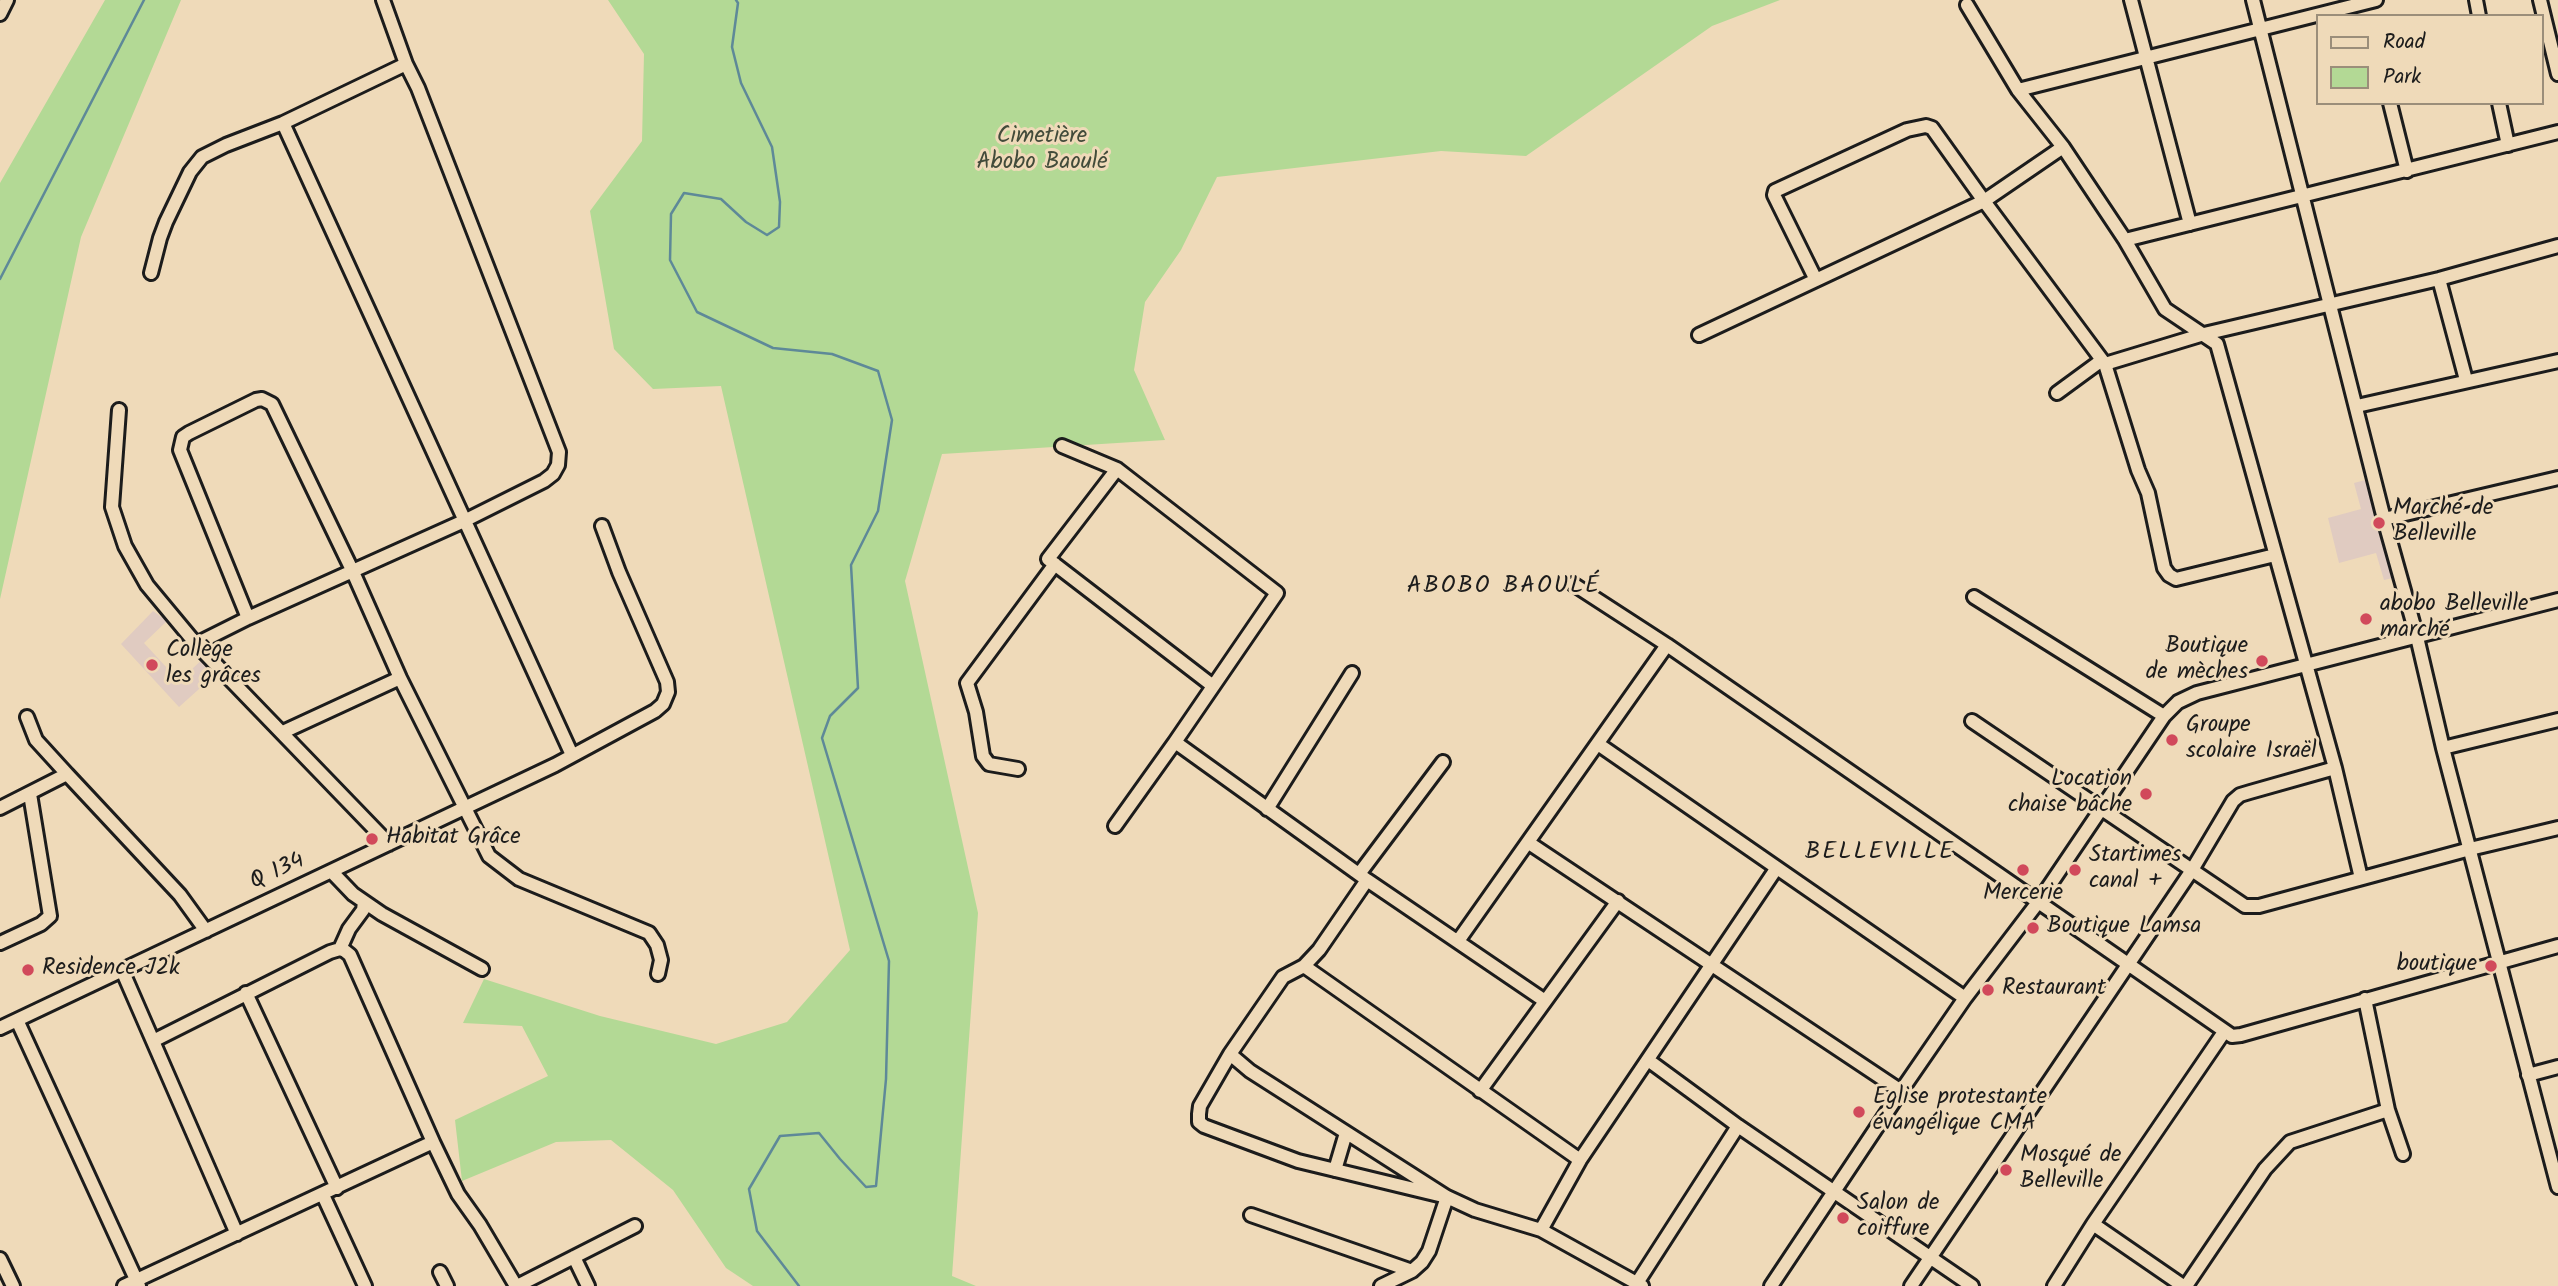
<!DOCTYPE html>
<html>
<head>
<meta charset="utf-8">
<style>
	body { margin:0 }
	#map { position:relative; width:2558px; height:1286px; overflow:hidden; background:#efdab9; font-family:Kalam,sans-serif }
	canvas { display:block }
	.legend { position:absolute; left:2316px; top:14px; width:228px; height:91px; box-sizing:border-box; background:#efdab9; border:2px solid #9b8e7a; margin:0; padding:9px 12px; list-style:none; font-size:21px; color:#1c1c1c }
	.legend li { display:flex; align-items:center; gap:14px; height:35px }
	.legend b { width:35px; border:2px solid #9b8e7a }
</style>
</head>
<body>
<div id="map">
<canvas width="2558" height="1286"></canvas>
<ul class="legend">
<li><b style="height:9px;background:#efdab9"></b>Road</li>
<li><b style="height:19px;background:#b3d995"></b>Park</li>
</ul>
</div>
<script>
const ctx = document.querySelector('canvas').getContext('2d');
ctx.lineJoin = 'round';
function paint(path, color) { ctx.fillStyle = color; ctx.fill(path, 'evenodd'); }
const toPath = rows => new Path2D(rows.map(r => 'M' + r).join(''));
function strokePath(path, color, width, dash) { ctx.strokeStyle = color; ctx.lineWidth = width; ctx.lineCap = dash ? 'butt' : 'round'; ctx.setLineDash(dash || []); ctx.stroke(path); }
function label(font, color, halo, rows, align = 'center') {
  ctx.font = font + ' Kalam,sans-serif'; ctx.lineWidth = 6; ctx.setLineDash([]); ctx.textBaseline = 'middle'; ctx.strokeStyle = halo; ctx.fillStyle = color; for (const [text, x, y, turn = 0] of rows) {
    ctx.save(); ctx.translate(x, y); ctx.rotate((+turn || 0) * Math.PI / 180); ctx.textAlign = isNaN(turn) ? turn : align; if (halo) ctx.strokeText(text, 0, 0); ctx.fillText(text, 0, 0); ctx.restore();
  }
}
paint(toPath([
	[2380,476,2391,521,2401,519,2405,533,2395,536,2405,575,2384,580,2376,553,2339,563,2328,518,2361,509,2354,483],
	[153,611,167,621,144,643,179,681,205,657,218,672,179,707,121,644]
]), '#e0cbc1');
paint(toPath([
	[105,0,181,0,81,237,0,599,0,183],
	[608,0,1780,0,1712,26,1526,156,1441,151,1217,177,1181,250,1145,302,1134,370,1165,440,942,454,905,581,978,913,952,1276,976,1286,753,1286,726,1268,673,1190,611,1140,556,1142,462,1181,455,1120,548,1076,522,1026,463,1023,484,979,600,1016,716,1044,787,1022,850,950,721,386,653,389,614,349,590,211,642,141,644,54]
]), '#b3d995');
strokePath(toPath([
	[736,0,738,3,732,47,741,83,772,147,780,202,779,227,767,235,746,222,721,199,684,193,671,214,670,260,697,312,773,348,832,354,878,371,892,420,878,511,851,565,858,688,830,716,822,738,889,961,886,1079,876,1186,866,1187,840,1159,819,1133,780,1136,749,1189,757,1231,799,1286],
	[0,279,144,0]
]), '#5e8998', 2.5);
const minor = toPath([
	[383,0,406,64],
	[2131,0,2190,224],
	[2253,0,2384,519,2417,637,2443,748,2558,1187],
	[2476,0,2479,16],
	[2540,0,2558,74],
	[1967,5,2018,90,2063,147,2125,240,2165,309,2217,344,2335,768,2361,878],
	[0,14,7,0],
	[2018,90,2376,0],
	[2390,103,2407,171],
	[2499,103,2508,145],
	[283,123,572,755],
	[2063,147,1984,201,2105,364,2138,470,2148,493,2164,568,2169,575,2176,579,2275,555],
	[2125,240,2558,132],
	[151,273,160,238,166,222,190,172,202,157,226,145,283,123,406,64,418,88,559,452,558,465,553,474,544,481,464,521,248,618,196,644],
	[2439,279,2466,380],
	[1699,335,1984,201,1932,128,1926,126,1907,130,1775,191,1774,195,1816,280],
	[2105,364,2204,334,2439,279,2558,246],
	[2057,393,2102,360],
	[2357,406,2558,361],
	[119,410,112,507,125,546,147,585,196,644,389,844],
	[1062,446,1117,469,1277,593,1175,742,1367,880,1545,1001],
	[1117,469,1048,559,1213,686],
	[2384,519,2558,478],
	[1573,584,1667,645,2232,1036,2241,1035,2558,946],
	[1974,597,2164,716],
	[248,618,180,450,183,437,189,433,256,400,262,399,272,404,353,572,400,678,489,856,519,879,649,933,657,945,661,960,658,974],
	[27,717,36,740,67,774],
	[1972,721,2245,906,2259,906,2470,849,2558,828],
	[283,732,400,678],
	[1598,744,1965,998],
	[2443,748,2558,720],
	[1018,769,989,764,983,756,976,712,967,683,1055,564],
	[0,808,67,774,180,895,206,931],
	[1267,809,1352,673],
	[1115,826,1175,742],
	[1529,843,1901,1091],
	[331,871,353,894,382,914,482,969],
	[1359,874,1443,762],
	[1367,880,1319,950,1304,966,1283,977,1230,1054,1200,1106,1199,1114,1199,1122,1204,1126,1298,1161,1447,1197,1429,1251,1422,1262,1412,1271,1381,1286],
	[1458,941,1667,645],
	[0,943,41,924,50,916,30,794],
	[340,949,349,929,363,910,364,902],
	[1304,966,1580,1160],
	[122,970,237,1234],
	[246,993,337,1188],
	[2365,999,2388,1110,2403,1154],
	[17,1020,139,1286],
	[0,1028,555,765,655,711,663,704,668,692,667,682,619,572,602,526],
	[1230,1054,1250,1071,1447,1197,1475,1210,1541,1230,1642,1286],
	[1648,1060,1738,1126,1972,1286],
	[2528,1075,2558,1067],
	[1480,1091,1618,901],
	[433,1142,458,1194,480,1225,516,1286],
	[1335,1170,1346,1133],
	[323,1195,365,1286],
	[1251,1215,1412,1271],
	[2093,1224,2183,1286],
	[1541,1230,1580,1160,1776,869],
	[574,1257,588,1286],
	[0,1259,13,1286],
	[440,1272,447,1286],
	[1637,1283,1738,1126],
	[124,1286,433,1142,350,955,345,951,340,949,330,952,153,1041],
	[517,1286,635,1226],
	[1771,1286,1901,1091,1965,998,2039,901,2164,716,2178,702,2197,693,2558,600],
	[1911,1286,2192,870,2233,801,2240,795,2250,792,2335,768],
	[2054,1286,2093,1224,2224,1032],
	[2186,1286,2265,1169,2290,1142,2388,1110]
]);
strokePath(minor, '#1c1c1c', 18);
strokePath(minor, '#efdab9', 12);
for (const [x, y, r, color] of [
	[2379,523,7,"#d1495b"],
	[2366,619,7,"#d1495b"],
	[2262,661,7,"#d1495b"],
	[152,665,7,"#d1495b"],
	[2172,740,7,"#d1495b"],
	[2146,794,7,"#d1495b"],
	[372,839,7,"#d1495b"],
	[2023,870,7,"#d1495b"],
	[2075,870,7,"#d1495b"],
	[2033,928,7,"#d1495b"],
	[2491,966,7,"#d1495b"],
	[28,970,7,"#d1495b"],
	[1988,990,7,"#d1495b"],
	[1859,1112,7,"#d1495b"],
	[2006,1170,7,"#d1495b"],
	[1843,1218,7,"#d1495b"]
]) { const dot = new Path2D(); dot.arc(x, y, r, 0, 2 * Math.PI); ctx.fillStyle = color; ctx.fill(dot); strokePath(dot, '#efdab9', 2.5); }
label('23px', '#424b3a', '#efdab9', [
	["Cimetière",1042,138],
	["Abobo Baoulé",1042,164]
]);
label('23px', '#1c1c1c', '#efdab9', [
	["Marché de",2393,510],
	["Belleville",2393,536],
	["abobo Belleville",2380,606],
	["marché",2380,632],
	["Boutique",2248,648,"right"],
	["de mèches",2248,674,"right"],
	["Collège",166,652],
	["les grâces",166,678],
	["Groupe",2186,727],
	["scolaire Israël",2186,753],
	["Location",2132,781,"right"],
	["chaise bâche",2132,807,"right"],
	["Habitat Grâce",386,839],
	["Startimes",2089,857],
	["canal +",2089,883],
	["Mercerie",2023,895,"center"],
	["Boutique Lamsa",2047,928],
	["boutique",2477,966,"right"],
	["Residence J2k",42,970],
	["Restaurant",2002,990],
	["Eglise protestante",1873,1099],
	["évangélique CMA",1873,1125],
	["Mosqué de",2020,1157],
	["Belleville",2020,1183],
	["Salon de",1857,1205],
	["coiffure",1857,1231]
], 'left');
label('23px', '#1c1c1c', '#efdab9', [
	["Q 134",278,873,-25]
]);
ctx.letterSpacing = '2px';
label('24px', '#1c1c1c', '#efdab9', [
	["ABOBO BAOULÉ",1504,588],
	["BELLEVILLE",1880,854]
]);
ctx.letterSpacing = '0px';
</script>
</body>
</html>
